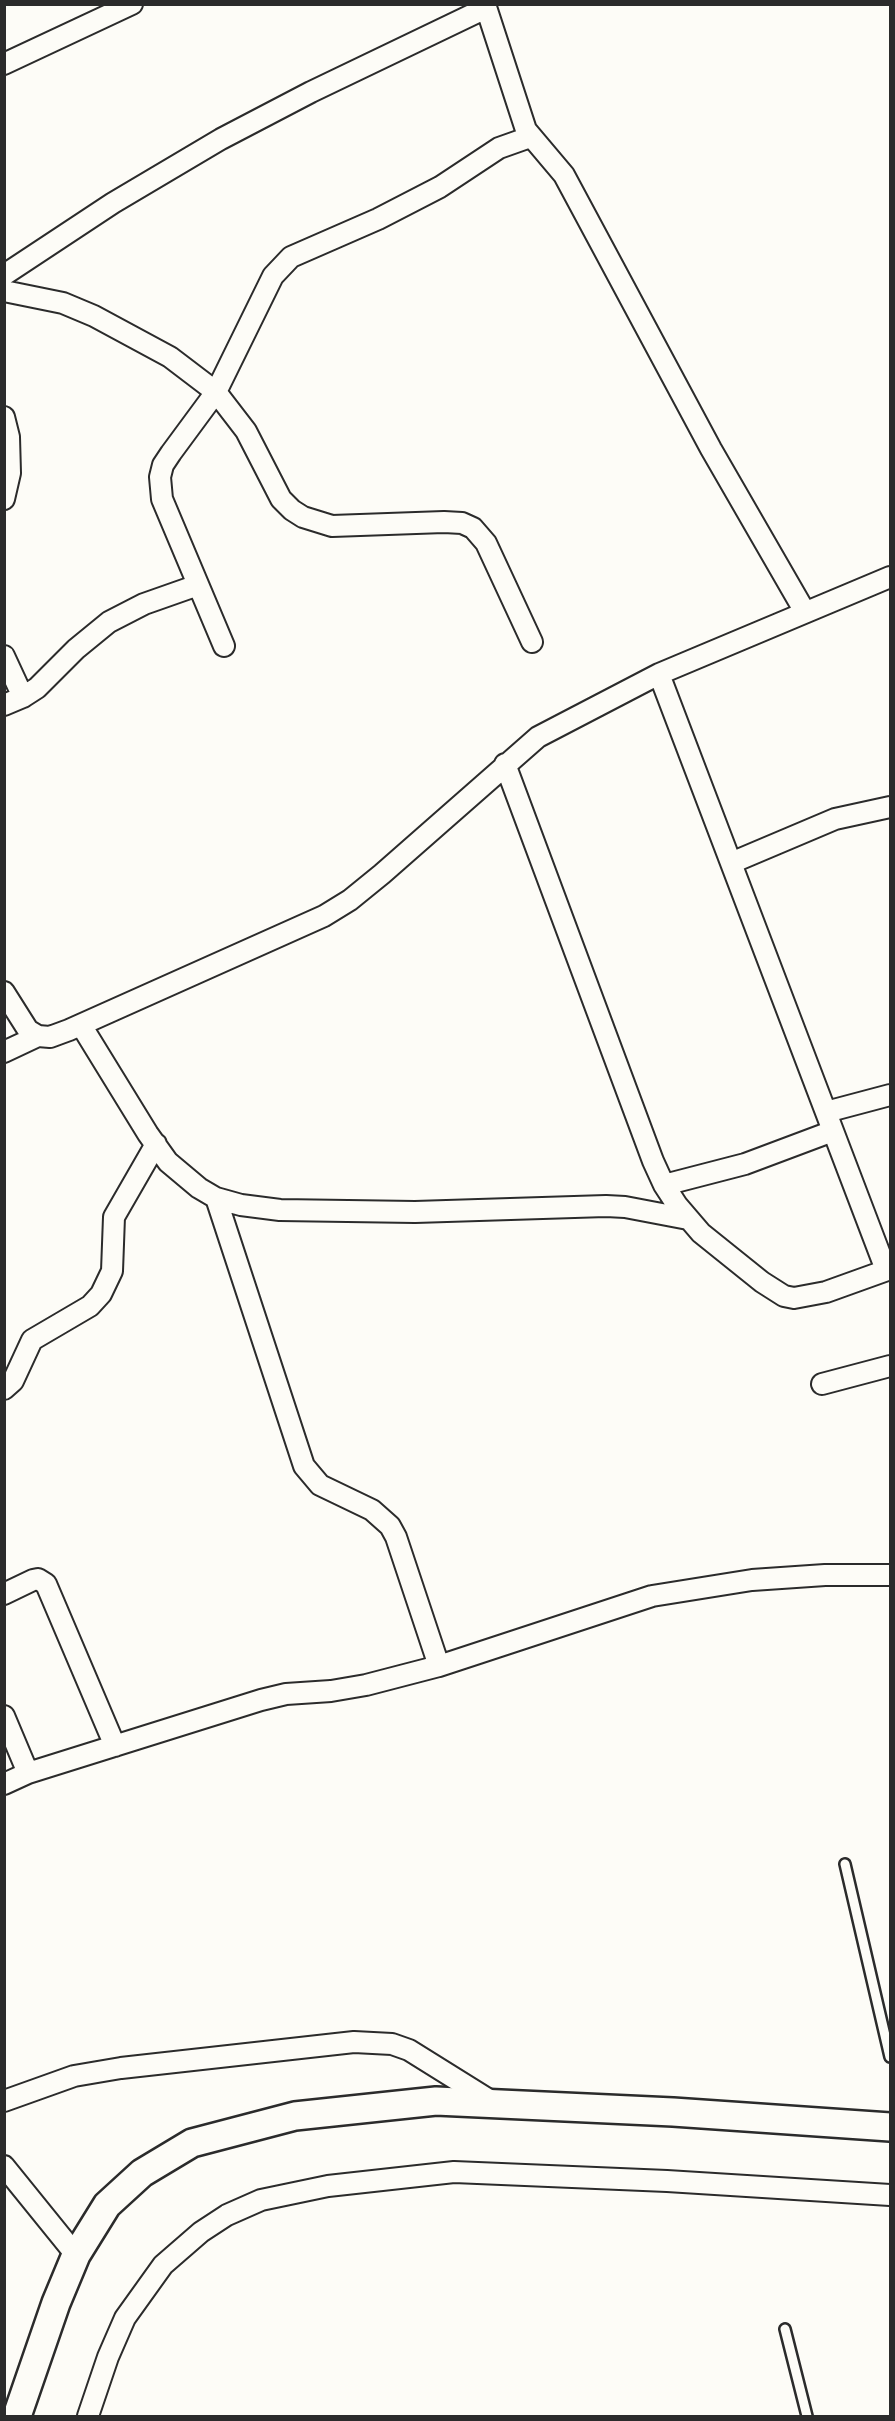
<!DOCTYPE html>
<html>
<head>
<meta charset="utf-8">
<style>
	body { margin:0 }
	#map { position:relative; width:895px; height:2421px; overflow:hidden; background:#fdfcf7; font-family:"Indie Flower",sans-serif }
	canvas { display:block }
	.frame { position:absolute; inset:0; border:6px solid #2b2b2b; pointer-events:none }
</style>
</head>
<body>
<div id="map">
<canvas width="895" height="2421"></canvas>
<div class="frame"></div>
</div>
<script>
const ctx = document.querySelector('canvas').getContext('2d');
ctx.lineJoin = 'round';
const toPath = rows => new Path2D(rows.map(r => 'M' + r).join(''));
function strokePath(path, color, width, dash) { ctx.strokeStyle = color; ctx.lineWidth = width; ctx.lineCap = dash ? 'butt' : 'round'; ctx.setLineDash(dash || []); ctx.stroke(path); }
const lane = toPath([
	[845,1864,890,2057],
	[785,2329,807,2416]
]);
const street = toPath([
	[485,4,526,130,564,175,711,449,805,612],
	[4,64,132,4],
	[4,275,113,203,221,139,311,92,486,8],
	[4,291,63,303,94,316,170,357,216,392,246,431,281,499,292,510,303,517,332,526,444,522,462,523,473,528,486,543,532,642],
	[4,417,9,437,10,473,4,499],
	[224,646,162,499,160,477,163,465,171,453,216,392,273,276,291,257,378,219,440,187,499,148,530,137],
	[4,656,23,697],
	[659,674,886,1270],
	[4,705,23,697,37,688,76,649,109,622,144,604,198,585],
	[505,764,653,1161,664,1185,677,1205,701,1233,762,1282,784,1296,794,1298,826,1292,890,1269],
	[731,863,835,819,890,807],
	[4,992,28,1030,38,1036,50,1037,69,1030,324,916,350,900,382,874,538,737,659,674,890,577],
	[81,1025,148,1134,168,1162,199,1188,216,1198,241,1205,280,1210,415,1212,606,1206,625,1207,688,1219],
	[4,1052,38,1036],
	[826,1112,890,1095],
	[664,1185,745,1164,833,1131],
	[216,1198,304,1466,320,1485,372,1510,390,1526,396,1537,439,1666],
	[822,1384,890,1366],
	[4,1389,13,1381,32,1340,90,1306,101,1294,112,1271,114,1217,156,1144],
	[4,1594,33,1580,38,1579,46,1584,115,1746],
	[4,1716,28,1773],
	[4,1784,28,1773,261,1700,286,1694,331,1691,366,1685,439,1666,652,1596,752,1580,825,1575,890,1575],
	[4,2101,74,2076,121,2068,354,2042,392,2044,409,2050,494,2103],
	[4,2166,76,2255],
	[88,2416,108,2357,125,2318,163,2265,201,2232,227,2215,261,2200,328,2186,454,2172,667,2181,890,2195]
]);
const secondary = toPath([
	[17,2416,56,2303,76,2255,107,2205,142,2173,192,2143,295,2116,436,2101,673,2112,890,2127]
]);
strokePath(lane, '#2b2b2b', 14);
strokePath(street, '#2b2b2b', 24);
strokePath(secondary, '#2b2b2b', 32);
strokePath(lane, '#fdfcf7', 9);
strokePath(street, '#fdfcf7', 20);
strokePath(secondary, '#fdfcf7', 27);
</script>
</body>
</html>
